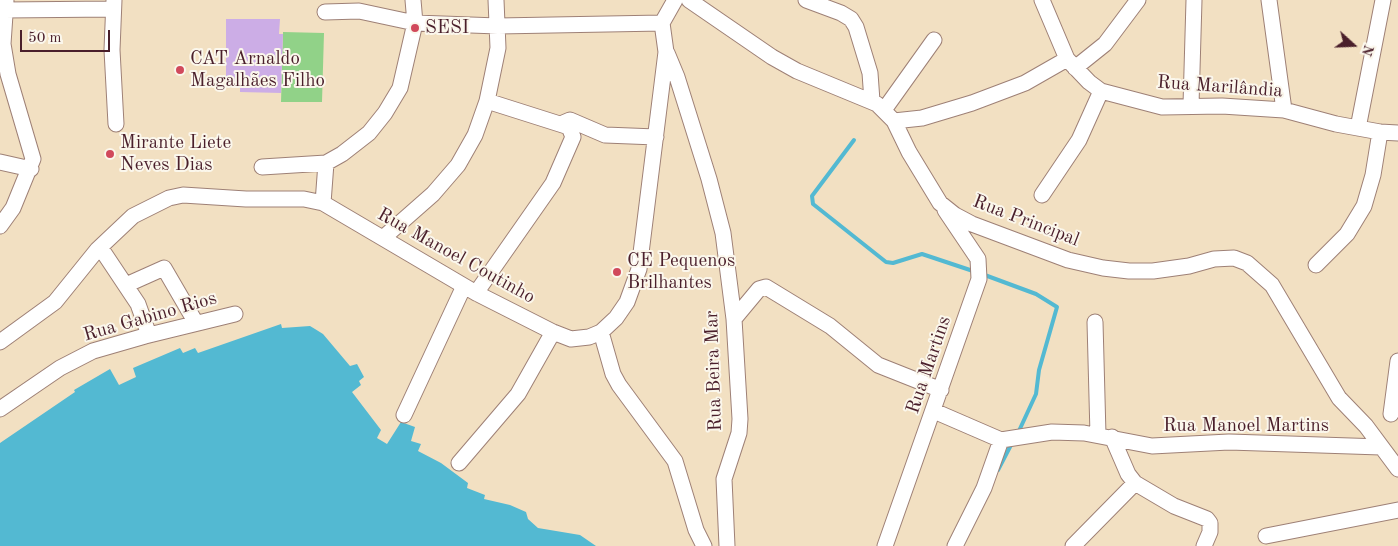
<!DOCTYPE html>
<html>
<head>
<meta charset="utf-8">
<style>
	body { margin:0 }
	#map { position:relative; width:1398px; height:546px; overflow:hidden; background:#f2e0c2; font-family:"Old Standard TT",serif }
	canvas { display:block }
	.north { position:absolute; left:1328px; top:20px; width:50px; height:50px; -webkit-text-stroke:4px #fbf7ec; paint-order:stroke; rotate:110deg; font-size:14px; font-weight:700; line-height:20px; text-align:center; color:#4a1f2b }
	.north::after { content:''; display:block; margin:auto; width:18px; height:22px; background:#4a1f2b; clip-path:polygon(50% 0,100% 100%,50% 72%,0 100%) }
	.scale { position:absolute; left:20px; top:30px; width:90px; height:22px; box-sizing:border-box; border:2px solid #4a1f2b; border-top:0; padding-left:6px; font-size:15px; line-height:18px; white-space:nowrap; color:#4a1f2b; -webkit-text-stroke:4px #fbf7ec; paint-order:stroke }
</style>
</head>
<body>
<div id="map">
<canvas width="1398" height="546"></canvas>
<div class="north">N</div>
<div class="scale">50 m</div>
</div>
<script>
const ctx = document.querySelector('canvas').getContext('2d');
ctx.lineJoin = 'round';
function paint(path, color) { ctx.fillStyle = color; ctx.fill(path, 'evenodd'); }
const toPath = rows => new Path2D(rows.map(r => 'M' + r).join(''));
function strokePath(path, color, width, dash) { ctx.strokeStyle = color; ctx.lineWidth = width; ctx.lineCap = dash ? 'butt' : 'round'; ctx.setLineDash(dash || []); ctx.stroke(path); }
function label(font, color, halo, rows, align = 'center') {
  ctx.font = font + ' "Old Standard TT",serif'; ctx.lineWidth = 4; ctx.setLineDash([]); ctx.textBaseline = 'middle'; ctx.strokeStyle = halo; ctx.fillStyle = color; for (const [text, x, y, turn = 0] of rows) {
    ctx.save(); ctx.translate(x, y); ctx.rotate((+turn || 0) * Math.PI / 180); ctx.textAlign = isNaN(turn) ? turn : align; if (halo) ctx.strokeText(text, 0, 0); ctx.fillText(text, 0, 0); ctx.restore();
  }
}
paint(toPath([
	[283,32,324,33,322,102,281,102]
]), '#91d288');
paint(toPath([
	[281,324,282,328,310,326,315,329,323,334,350,366,357,364,364,377,359,381,361,385,352,392,381,430,377,438,387,444,401,422,415,427,411,441,421,444,418,451,441,463,468,483,467,488,485,495,484,499,510,505,526,512,528,519,538,528,580,535,596,546,0,546,0,443,75,392,74,390,110,369,119,385,136,377,133,368,180,348,183,353,195,348,198,353]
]), '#53b9d2');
strokePath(toPath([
	[854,140,812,196,813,204,886,262,893,263,922,254,976,272],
	[982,274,1036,294,1057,307,1039,370,1036,394,1018,433],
	[998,470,1012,443]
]), '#53b9d2', 4);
paint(toPath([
	[226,19,280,19,279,34,283,34,281,93,240,92,240,85,228,86,229,82,226,82]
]), '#ccade6');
const minor = toPath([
	[114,0,112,50,116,124],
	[689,0,772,57,797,71,877,104,894,121,909,152,940,203,955,215,972,224,1068,260,1103,268,1129,271,1153,271,1189,266,1214,259,1234,258,1247,263,1272,285,1339,398,1366,426,1398,469],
	[806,0,841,13,851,19,856,27,870,73,872,101],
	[1042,0,1067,59,1089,82,1101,91,1162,107,1222,106,1284,110,1336,124,1380,132,1398,133],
	[1269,0,1284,110],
	[4,10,113,9],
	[325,12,359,11,415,23,498,26,662,23],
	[667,53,677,77,709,179,723,233,734,319,740,419,739,433,724,479,727,546],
	[1075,68,1105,44,1138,0],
	[1191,105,1194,0],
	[884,110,934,40],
	[894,121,922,118,972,103,1025,83,1067,59],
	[563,123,570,120,605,135,656,137],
	[1358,128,1383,0],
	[0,162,31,169],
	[262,167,326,163,342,154,369,133,385,113,400,88,415,23,413,0],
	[1042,195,1079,140,1101,91],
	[323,203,326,163],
	[0,226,13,208,33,159,8,74,3,44,6,0],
	[383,238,433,194,458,165,475,135,487,101,498,48,496,0],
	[100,247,138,304,149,335],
	[1316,265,1347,234,1364,206,1373,175,1380,132],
	[126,285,164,268,196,323],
	[476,293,553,183,573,137,569,127,487,101],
	[734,319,759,289,766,287,830,326,878,365,941,390],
	[1095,322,1098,435],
	[601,332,613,374,619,385,675,461,696,530,704,546],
	[0,342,55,302,97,250,133,216,169,198,183,195,246,199,304,199,323,203,476,293,553,332,571,339,589,337,601,332,616,318,627,302,639,269,666,52,662,23,675,0],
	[0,409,60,368,93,351,145,336,235,314],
	[934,411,1001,440,1052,432,1084,433,1152,446,1229,442,1381,447],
	[1391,414,1398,361],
	[404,415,464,286],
	[1112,437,1128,474,1135,483,1174,506,1207,519,1210,523,1210,532,1204,546],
	[459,463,518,394,553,332],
	[1266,536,1398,510],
	[885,546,979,279,978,259,945,210],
	[955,546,984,488,1001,440],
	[1073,546,1135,483]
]);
strokePath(minor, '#9e8076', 17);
strokePath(minor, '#fff', 15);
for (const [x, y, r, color] of [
	[415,28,5,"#d1495b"],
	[180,70,5,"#d1495b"],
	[110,154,5,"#d1495b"],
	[617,272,5,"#d1495b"]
]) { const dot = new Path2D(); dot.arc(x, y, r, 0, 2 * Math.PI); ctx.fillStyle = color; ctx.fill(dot); strokePath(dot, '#fbf7ec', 2); }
label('19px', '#4a1f2b', '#fbf7ec', [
	["SESI",425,28],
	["CAT Arnaldo",190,59],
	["Magalhães Filho",190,81],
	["Mirante Liete",120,143],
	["Neves Dias",120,165],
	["CE Pequenos",627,261],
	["Brilhantes",627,283]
], 'left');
label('19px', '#4a1f2b', '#fbf7ec', [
	["Rua Marilândia",1220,87,4],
	["Rua Principal",1026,221,21],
	["Rua Manoel Coutinho",456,256,29],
	["Rua Gabino Rios",150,317,-16],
	["Rua Martins",929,365,-71],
	["Rua Beira Mar",714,371,-92],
	["Rua Manoel Martins",1246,426]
]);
</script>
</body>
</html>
